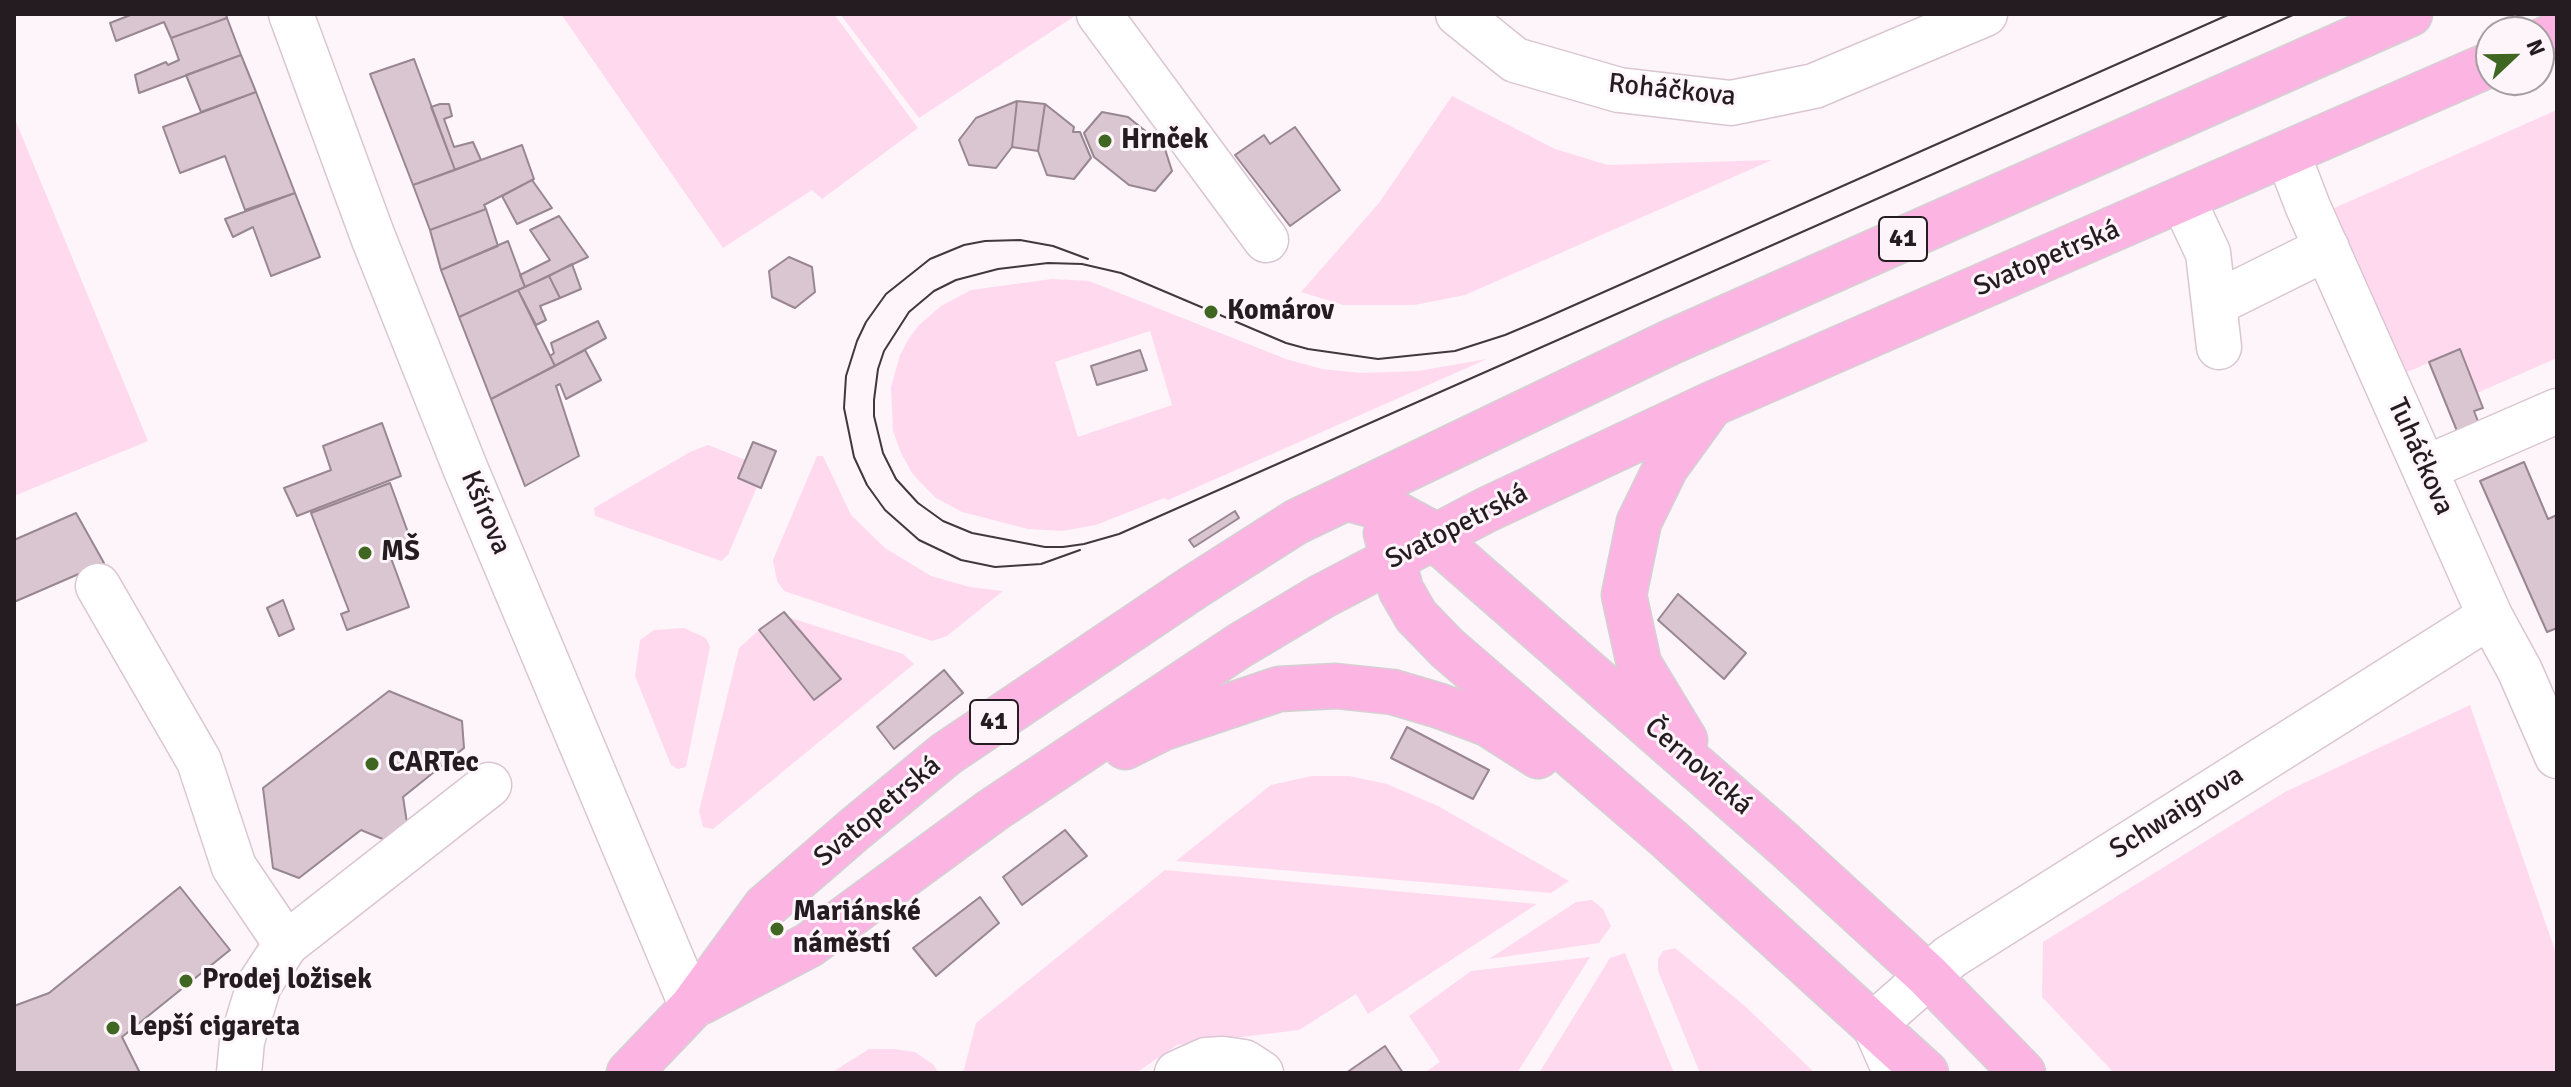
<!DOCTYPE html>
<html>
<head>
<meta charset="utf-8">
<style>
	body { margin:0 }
	#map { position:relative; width:2571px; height:1087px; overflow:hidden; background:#fdf5f9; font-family:Signika,sans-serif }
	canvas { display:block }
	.frame { position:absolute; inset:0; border:16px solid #241c20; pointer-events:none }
	.north { position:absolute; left:2475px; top:16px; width:80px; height:80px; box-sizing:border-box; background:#fdf5f9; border:2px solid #a69ea2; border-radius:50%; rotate:68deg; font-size:22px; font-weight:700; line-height:32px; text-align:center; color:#241c20 }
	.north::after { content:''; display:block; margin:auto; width:28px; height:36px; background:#406721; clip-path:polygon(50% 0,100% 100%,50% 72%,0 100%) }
</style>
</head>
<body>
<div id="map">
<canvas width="2571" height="1087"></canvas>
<div class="frame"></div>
<div class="north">N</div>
</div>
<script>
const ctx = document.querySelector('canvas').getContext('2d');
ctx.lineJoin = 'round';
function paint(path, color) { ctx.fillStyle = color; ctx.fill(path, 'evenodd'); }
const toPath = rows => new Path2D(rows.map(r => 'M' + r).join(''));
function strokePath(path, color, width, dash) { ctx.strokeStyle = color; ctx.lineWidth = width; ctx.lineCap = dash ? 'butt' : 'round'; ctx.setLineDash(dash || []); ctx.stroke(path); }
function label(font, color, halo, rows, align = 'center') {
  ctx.font = font + ' Signika,sans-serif'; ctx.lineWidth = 6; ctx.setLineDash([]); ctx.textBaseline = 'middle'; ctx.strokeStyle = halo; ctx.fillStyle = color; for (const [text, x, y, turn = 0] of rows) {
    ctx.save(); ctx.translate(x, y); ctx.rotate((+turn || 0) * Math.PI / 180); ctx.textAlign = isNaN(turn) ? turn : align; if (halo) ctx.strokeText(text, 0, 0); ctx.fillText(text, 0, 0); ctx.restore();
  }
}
paint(toPath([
	[561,14,834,14,918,128,822,199,812,190,723,248],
	[840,14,1078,14,919,118],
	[1452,96,1555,149,1608,165,1772,160,1465,295,1414,305,1343,305,1301,292,1379,203],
	[2557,110,2557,358,2477,393,2460,349,2405,373,2332,209],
	[14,117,148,441,14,496],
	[1052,279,1089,281,1286,359,1322,369,1361,373,1418,371,1487,359,1168,500,1164,498,1096,525,1062,531,1028,529,962,512,936,498,924,486,912,473,901,453,893,431,891,387,900,355,908,340,918,326,941,306,971,290],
	[1150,331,1172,405,1078,437,1055,362],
	[708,445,746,460,739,478,757,487,728,555,721,561,595,516,594,508,690,452],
	[817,456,823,456,851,515,885,548,931,576,970,587,1003,591,947,636,932,641,784,591,777,581,773,560],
	[788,617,903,654,914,664,713,829,703,827,699,811,739,648,759,630,814,700,840,679],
	[684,628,706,638,710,647,686,767,678,769,671,765,635,676,640,640,654,630],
	[2470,705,2557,956,2557,1073,2114,1073,2042,997,2043,942,2285,792],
	[1312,776,1349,776,1387,784,1438,806,1569,881,1551,893,1176,861,1271,785],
	[1165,870,1537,904,1368,1014,1356,994,1299,1030,1177,1045,1136,1073,963,1073,976,1023],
	[1592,900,1603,909,1611,926,1599,943,1489,959,1576,902],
	[1675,948,1746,1007,1815,1073,1700,1073,1658,971,1658,959,1663,951],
	[1625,953,1674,1073,1539,1073,1610,958],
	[1590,957,1517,1073,1424,1073,1440,1062,1409,1016,1471,971],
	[869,1049,894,1049,915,1052,934,1065,938,1073,831,1073]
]), '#ffdaef');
const building = toPath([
	[133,14,226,14,227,18,171,38,164,22,116,41,110,23,133,14],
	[227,18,241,55,139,93,135,75,166,62,168,65,179,60,171,38,227,18],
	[241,55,256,92,201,112,186,75,241,55],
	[414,59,455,170,413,185,370,74,414,59],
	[256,92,295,193,245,210,225,156,180,173,163,127,256,92],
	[1017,101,1045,104,1038,151,1012,147,1017,101],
	[1017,101,1012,147,996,168,969,165,959,140,976,118,1017,101],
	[440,104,449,104,452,116,444,119,454,147,473,142,481,160,455,170,431,107,440,104],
	[1045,104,1074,127,1073,132,1080,132,1091,158,1074,179,1047,175,1038,151,1045,104],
	[1102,112,1128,117,1164,146,1172,171,1155,191,1129,185,1094,157,1084,133,1102,112],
	[1295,127,1340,190,1290,226,1235,155,1264,135,1270,144,1295,127],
	[522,145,534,179,484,205,486,209,430,230,413,185,522,145],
	[532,180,552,208,517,224,502,196,532,180],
	[295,193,320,257,271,276,253,227,233,237,225,219,295,193],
	[486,209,498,246,441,270,430,230,486,209],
	[559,216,588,257,525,287,520,275,550,260,530,230,559,216],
	[508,241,525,287,459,317,441,270,508,241],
	[789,257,812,267,815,292,795,308,772,297,769,271,789,257],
	[572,264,581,289,560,298,549,276,572,264],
	[549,276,560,298,540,306,546,320,536,325,518,290,549,276],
	[518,290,555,366,491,399,459,317,518,290],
	[598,321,606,338,555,366,550,356,554,353,551,343,598,321],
	[2460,349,2483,408,2474,411,2479,424,2457,431,2429,362,2460,349],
	[585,350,601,380,566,399,560,384,556,386,579,456,525,486,491,399,585,350],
	[1140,350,1147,370,1097,385,1091,366,1140,350],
	[382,423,401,476,297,516,284,488,331,470,323,446,382,423],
	[753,442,776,451,761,488,738,478,753,442],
	[2524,462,2548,519,2557,515,2557,628,2547,632,2480,481,2524,462],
	[390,483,414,549,391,558,409,607,347,630,341,614,349,611,311,513,390,483],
	[1235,511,1239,518,1194,547,1189,540,1235,511],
	[76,513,104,563,14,602,14,540,76,513],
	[1678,594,1746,653,1724,679,1658,620,1678,594],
	[283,600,294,629,279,636,267,608,283,600],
	[784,612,841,679,814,700,759,630,784,612],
	[944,670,963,693,894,749,877,727,944,670],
	[389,691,462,721,464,748,403,797,407,823,385,840,361,830,299,878,273,868,263,788,389,691],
	[1407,727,1489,770,1473,799,1391,758,1407,727],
	[1065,830,1087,856,1022,905,1003,877,1065,830],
	[180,887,230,950,122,1037,140,1073,14,1073,14,1006,49,993,180,887],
	[980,897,999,923,936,976,913,948,980,897],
	[1385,1046,1403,1073,1346,1073,1385,1046]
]);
paint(building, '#dac6d1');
strokePath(building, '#988690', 2);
const minor = toPath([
	[291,14,373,237,466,470,692,1007],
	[1099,14,1266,240],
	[1458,14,1515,60,1619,90,1731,103,1814,86,1985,14],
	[2288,155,2308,207,2490,616,2520,671,2557,756],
	[2183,200,2208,253,2219,347],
	[2214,304,2327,248],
	[2426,468,2557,411],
	[98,586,199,761,234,867,286,944],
	[1890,1060,1874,1024,1950,957,2490,616],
	[239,1073,242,1041,259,985,286,944,489,785],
	[1177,1073,1206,1060,1223,1059,1244,1062,1261,1073]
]);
const major = toPath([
	[2539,42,2557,34],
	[1346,498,1387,509,1424,529,1784,844,1927,975,2023,1073],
	[1386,533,1401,590,1416,616,1447,648,1669,839,1926,1073],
	[1685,740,1639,664,1624,595,1639,522,1666,467,1708,409],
	[1125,747,1163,728,1279,689,1336,686,1393,692,1440,706,1488,724,1538,756],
	[701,1002,809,945,993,810,1239,646,1321,597,1486,510,1712,404,2491,64],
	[629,1073,692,1007,765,907,855,829,946,754,1194,587,1296,522,1671,342,2410,14]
]);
strokePath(minor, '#dac6d1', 47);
strokePath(major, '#d3d2d2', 47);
strokePath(minor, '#fff', 44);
strokePath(major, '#fcb4e2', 44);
strokePath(toPath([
	[2230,14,1543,319,1505,335,1455,351,1378,359,1308,349,1286,343,1121,273,1082,264,1048,263,998,269,956,280,934,291,909,312,884,351,878,369,874,400,874,416,883,453,896,479,918,503,943,521,972,533,1045,547,1063,547,1084,544,1119,534,2295,14],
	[1080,550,1041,564,995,567,961,560,919,540,885,510,867,485,854,457,844,408,846,376,857,341,866,322,886,294,930,259,964,245,985,241,1020,240,1053,246,1088,259]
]), '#40383c', 2);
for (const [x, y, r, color] of [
	[1105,141,8,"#406721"],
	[1211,312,8,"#406721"],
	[365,553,8,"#406721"],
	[372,764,8,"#406721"],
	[777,929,8,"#406721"],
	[186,981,8,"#406721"],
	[113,1028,8,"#406721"]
]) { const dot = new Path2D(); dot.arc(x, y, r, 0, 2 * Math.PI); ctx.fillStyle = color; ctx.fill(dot); strokePath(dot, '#fdf5f9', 3); }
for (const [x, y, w] of [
	[1903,239,48],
	[994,722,48]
]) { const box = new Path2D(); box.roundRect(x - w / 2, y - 22, w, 44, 6); ctx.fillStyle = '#fdf5f9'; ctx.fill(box); strokePath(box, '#241c20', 2); }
label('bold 26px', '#241c20', null, [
	["41",1903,239],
	["41",994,722]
]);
label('28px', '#241c20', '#fdf5f9', [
	["Roháčkova",1672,91,6],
	["Svatopetrská",2047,259,-23],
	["Tuháčkova",2420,457,66],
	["Kšírova",485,513,67],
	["Svatopetrská",1457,527,-27],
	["Černovická",1698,767,41],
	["Svatopetrská",878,812,-40],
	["Schwaigrova",2177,813,-32]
]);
label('bold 28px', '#241c20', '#fdf5f9', [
	["Hrnček",1121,141],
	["Komárov",1227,312],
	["MŠ",381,553],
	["CARTec",388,764],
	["Mariánské",793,913],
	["náměstí",793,945],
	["Prodej ložisek",202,981],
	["Lepší cigareta",129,1028]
], 'left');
</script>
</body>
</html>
